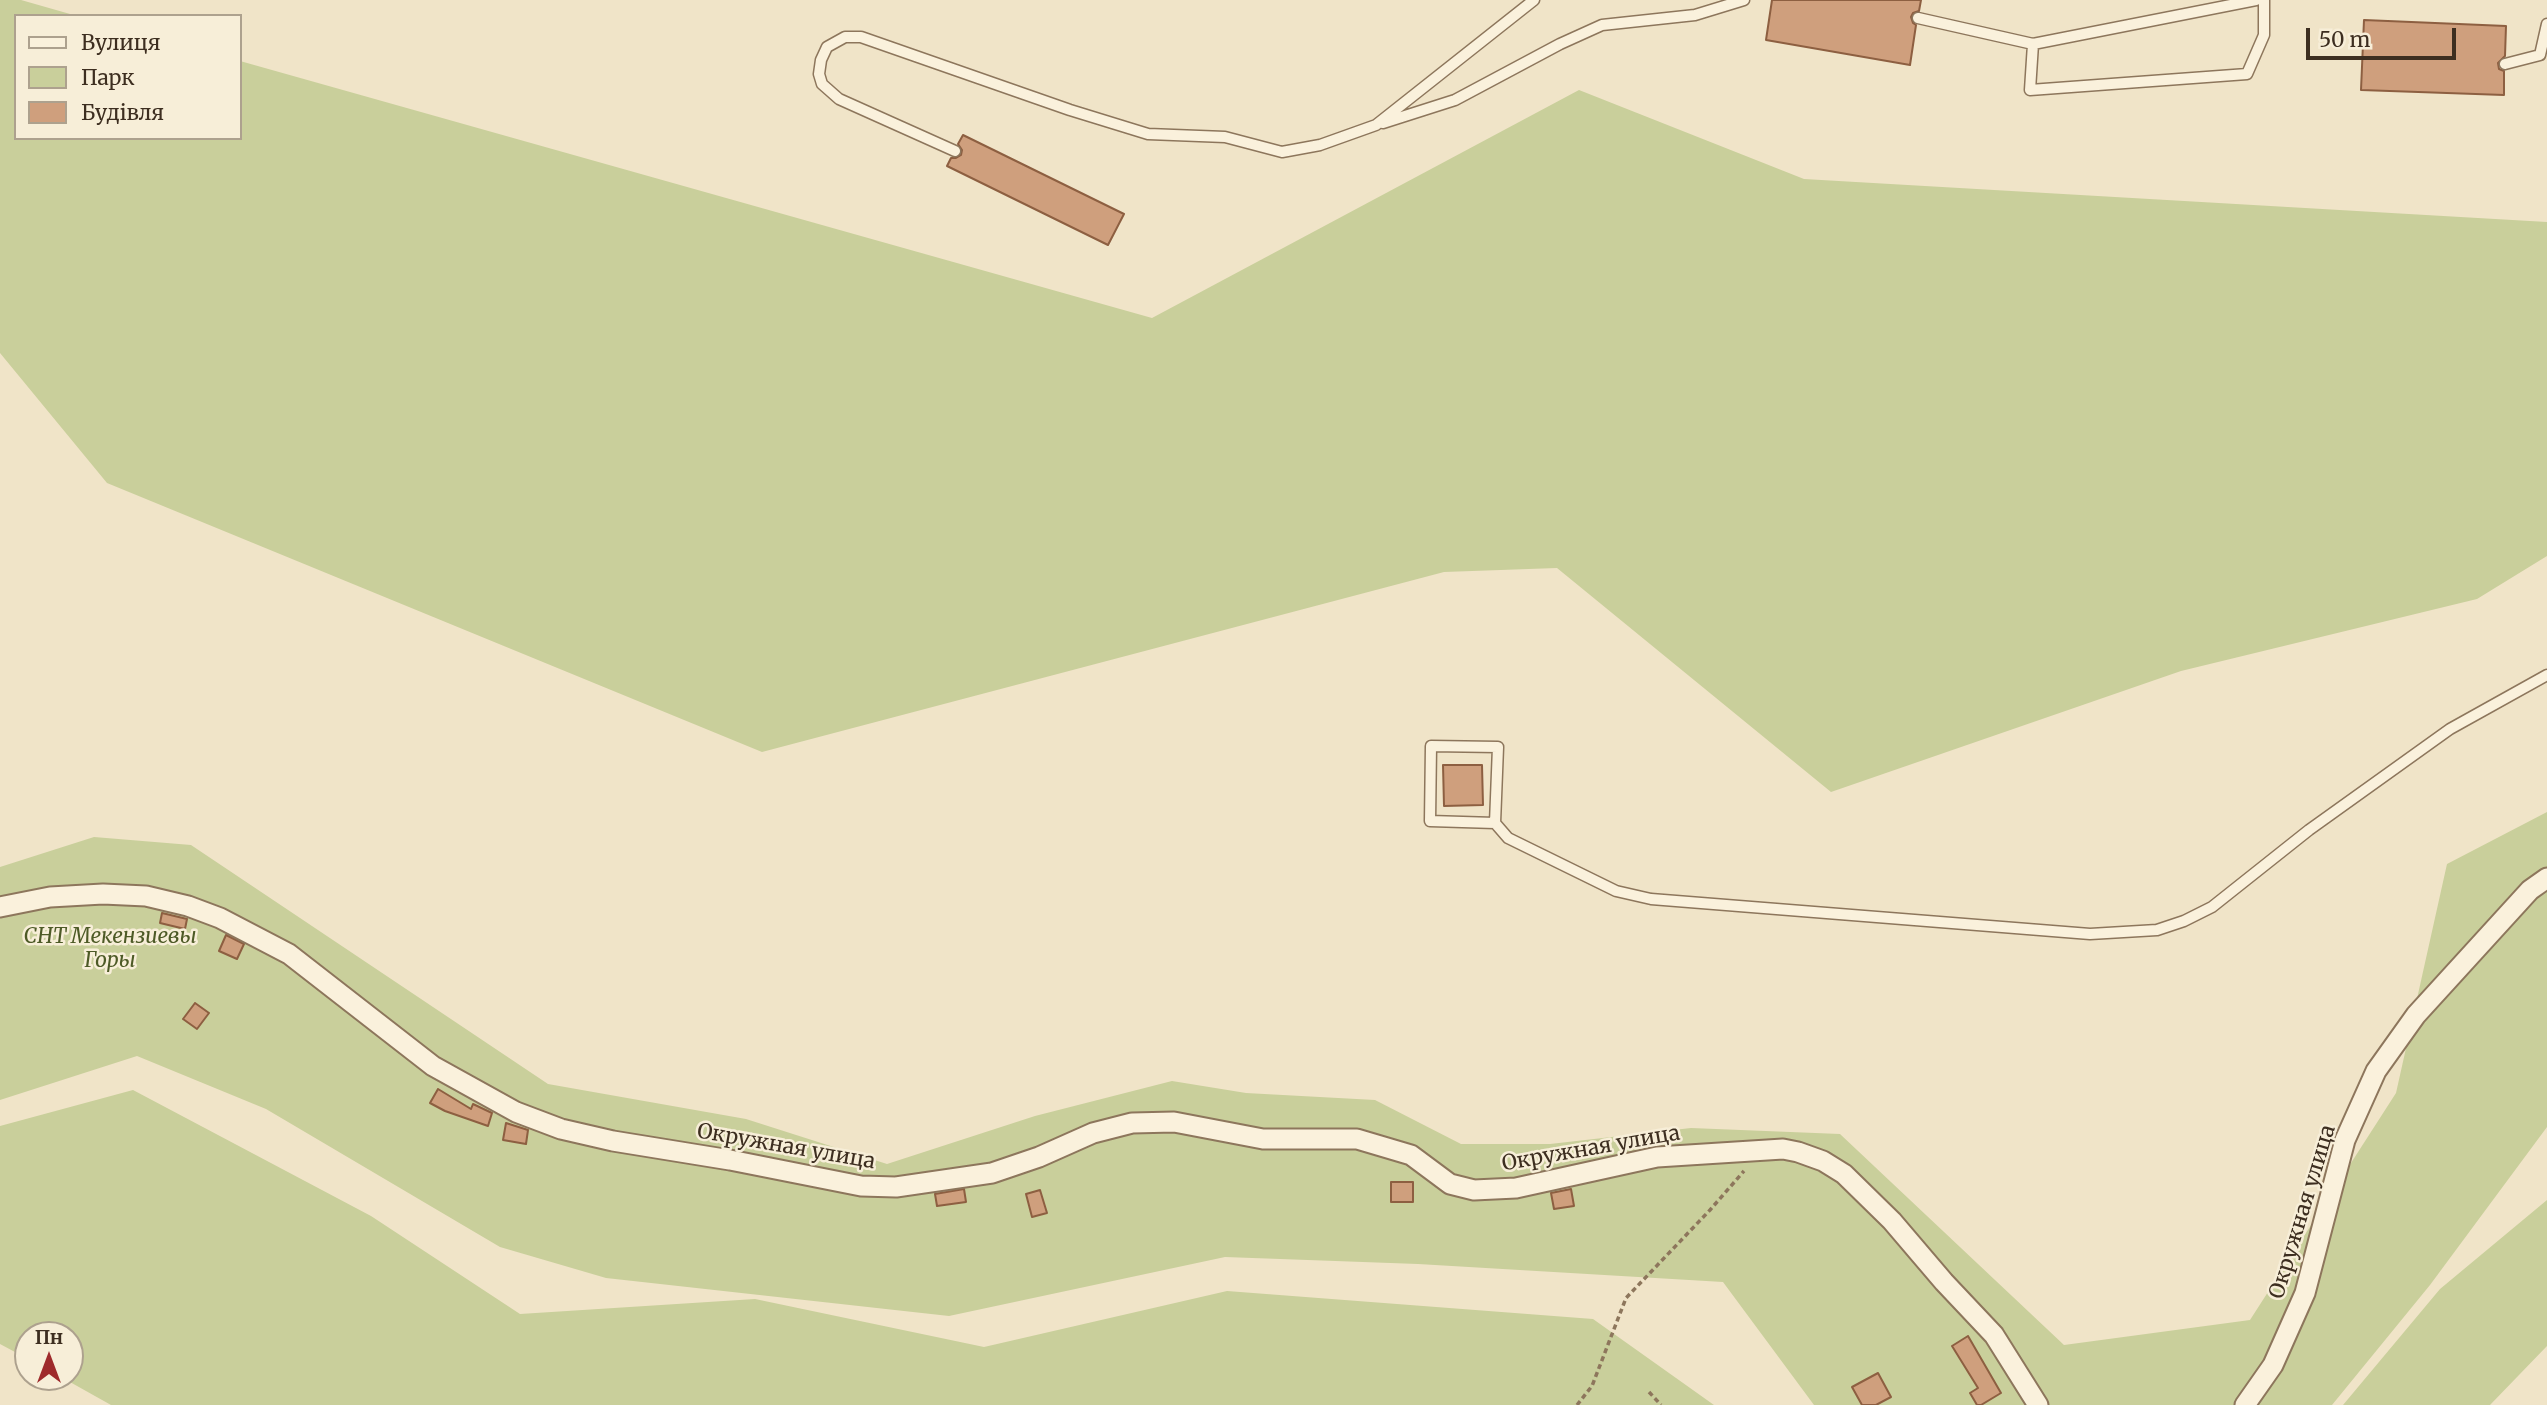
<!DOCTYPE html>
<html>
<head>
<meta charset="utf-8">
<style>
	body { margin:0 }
	#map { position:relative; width:2547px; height:1405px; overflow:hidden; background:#f0e4c8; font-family:Merriweather,serif }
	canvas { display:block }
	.legend { position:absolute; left:14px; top:14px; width:228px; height:126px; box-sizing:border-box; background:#f7eed8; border:2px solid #ada18e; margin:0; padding:9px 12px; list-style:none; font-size:21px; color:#3d2e20 }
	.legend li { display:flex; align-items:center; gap:14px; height:35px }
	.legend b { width:35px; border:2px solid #ada18e }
	.north { position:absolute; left:14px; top:1321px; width:70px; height:70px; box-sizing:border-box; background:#f7eed8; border:2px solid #ada18e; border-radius:50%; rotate:0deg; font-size:19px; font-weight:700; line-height:28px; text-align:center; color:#3d2e20 }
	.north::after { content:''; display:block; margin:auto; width:24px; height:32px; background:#9e2a2b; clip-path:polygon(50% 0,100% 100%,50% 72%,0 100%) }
	.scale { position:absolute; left:2306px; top:28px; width:150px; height:32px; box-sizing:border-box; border:4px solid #3d2e20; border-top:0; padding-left:9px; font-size:21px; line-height:24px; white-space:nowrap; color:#3d2e20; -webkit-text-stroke:5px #f7eed8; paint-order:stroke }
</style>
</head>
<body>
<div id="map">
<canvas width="2547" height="1405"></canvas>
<ul class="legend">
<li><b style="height:9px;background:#faf1dc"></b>Вулиця</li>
<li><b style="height:19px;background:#c9cf9b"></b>Парк</li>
<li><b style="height:19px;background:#cf9f7d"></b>Будівля</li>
</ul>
<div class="north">Пн</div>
<div class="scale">50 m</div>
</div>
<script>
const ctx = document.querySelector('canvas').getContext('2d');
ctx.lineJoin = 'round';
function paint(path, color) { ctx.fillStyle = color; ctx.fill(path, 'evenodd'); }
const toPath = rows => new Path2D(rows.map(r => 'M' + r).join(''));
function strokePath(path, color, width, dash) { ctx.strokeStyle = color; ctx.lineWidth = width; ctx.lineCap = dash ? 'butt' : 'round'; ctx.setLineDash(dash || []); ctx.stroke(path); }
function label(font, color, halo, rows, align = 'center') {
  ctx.font = font + ' Merriweather,serif'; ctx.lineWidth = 5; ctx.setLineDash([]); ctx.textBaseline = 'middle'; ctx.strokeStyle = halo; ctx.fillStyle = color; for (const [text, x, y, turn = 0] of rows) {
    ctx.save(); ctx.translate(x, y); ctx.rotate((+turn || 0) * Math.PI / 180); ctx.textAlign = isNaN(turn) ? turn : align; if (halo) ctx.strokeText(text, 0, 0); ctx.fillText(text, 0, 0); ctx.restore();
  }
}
paint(toPath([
	[0,0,21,0,77,16,16,16,16,138,240,138,240,61,1152,318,1579,90,1804,179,2547,222,2547,556,2477,599,2181,671,1831,792,1557,568,1444,572,762,752,107,483,0,353],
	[2547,812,2547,1127,2430,1285,2332,1405,1814,1405,1723,1282,1418,1264,1225,1257,949,1316,606,1278,500,1247,266,1109,137,1056,0,1100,0,867,94,837,191,845,548,1084,746,1119,887,1164,1035,1116,1172,1081,1246,1093,1375,1100,1461,1144,1550,1144,1691,1128,1840,1134,2064,1345,2250,1320,2396,1093,2447,864],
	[133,1090,371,1216,520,1314,755,1299,984,1347,1227,1291,1593,1319,1714,1405,111,1405,61,1377,70,1377,70,1335,28,1335,28,1359,0,1344,0,1126],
	[2547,1200,2547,1346,2490,1405,2343,1405,2440,1289]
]), '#c9cf9b');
const building = toPath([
	[1772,0,1921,0,1919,11,1913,13,1911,17,1913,23,1916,25,1910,65,1766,40,1772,0],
	[2364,20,2506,26,2505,56,2498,63,2499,69,2504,71,2504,95,2361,90,2364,20],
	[963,135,1124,214,1108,245,947,166,951,158,956,158,961,155,962,150,958,144,963,135],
	[1443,765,1482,765,1483,805,1444,806,1443,765],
	[162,913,187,919,185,929,160,923,162,913],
	[226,935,244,944,237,959,219,951,226,935],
	[195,1003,209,1013,197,1029,183,1019,195,1003],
	[438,1089,471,1109,473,1104,492,1113,488,1126,445,1111,430,1103,438,1089],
	[506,1123,528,1130,526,1144,503,1140,506,1123],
	[1391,1182,1413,1182,1413,1202,1391,1202,1391,1182],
	[964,1189,966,1202,937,1206,935,1194,964,1189],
	[1571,1189,1574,1206,1554,1209,1551,1193,1571,1189],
	[1040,1190,1047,1213,1032,1217,1026,1194,1040,1190],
	[1968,1336,2001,1393,1981,1405,1977,1405,1970,1393,1978,1388,1952,1346,1968,1336],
	[1878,1373,1891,1397,1876,1405,1862,1405,1852,1387,1878,1373]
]);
paint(building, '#cf9f7d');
strokePath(building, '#8d5f41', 2);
const lane = toPath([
	[1918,18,2033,44,2256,0],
	[2033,44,2030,90,2247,74,2264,35,2264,0],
	[2505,64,2540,55,2547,24],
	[1383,123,1455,100,1560,44,1602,25,1695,15,1744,0],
	[955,151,839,99,822,84,819,74,821,60,827,47,845,37,861,37,1070,110,1148,134,1225,137,1282,152,1320,145,1376,125,1534,0],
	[1495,823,1430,821,1431,746,1498,747,1495,823,1508,838,1616,891,1651,899,2090,934,2157,930,2184,921,2212,907,2309,830,2450,729,2547,675]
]);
const street = toPath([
	[0,907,50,897,103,894,146,896,188,906,220,918,289,954,433,1066,516,1112,561,1129,613,1141,730,1160,861,1186,896,1187,992,1173,1039,1157,1093,1133,1132,1123,1174,1122,1263,1139,1357,1139,1411,1155,1450,1184,1474,1190,1516,1188,1657,1157,1783,1149,1798,1152,1823,1161,1844,1174,1892,1221,1944,1282,1994,1335,2038,1405],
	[2245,1405,2273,1365,2305,1293,2345,1140,2376,1071,2416,1015,2530,890,2547,878]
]);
strokePath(lane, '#8d765c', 13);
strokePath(street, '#8d765c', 23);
strokePath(toPath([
	[1649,1392,1661,1405],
	[1577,1405,1592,1386,1626,1298,1710,1210,1744,1171]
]), '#8d765c', 3.5, [5, 3.5]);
strokePath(lane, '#faf1dc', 10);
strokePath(street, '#faf1dc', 19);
label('italic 21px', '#4d5a26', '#f7eed8', [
	["СНТ Мекензиевы",110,937],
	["Горы",110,961]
]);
label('21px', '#3d2e20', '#f7eed8', [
	["Окружная улица",786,1147,10],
	["Окружная улица",1591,1149,-10],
	["Окружная улица",2303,1212,-73]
]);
</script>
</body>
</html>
